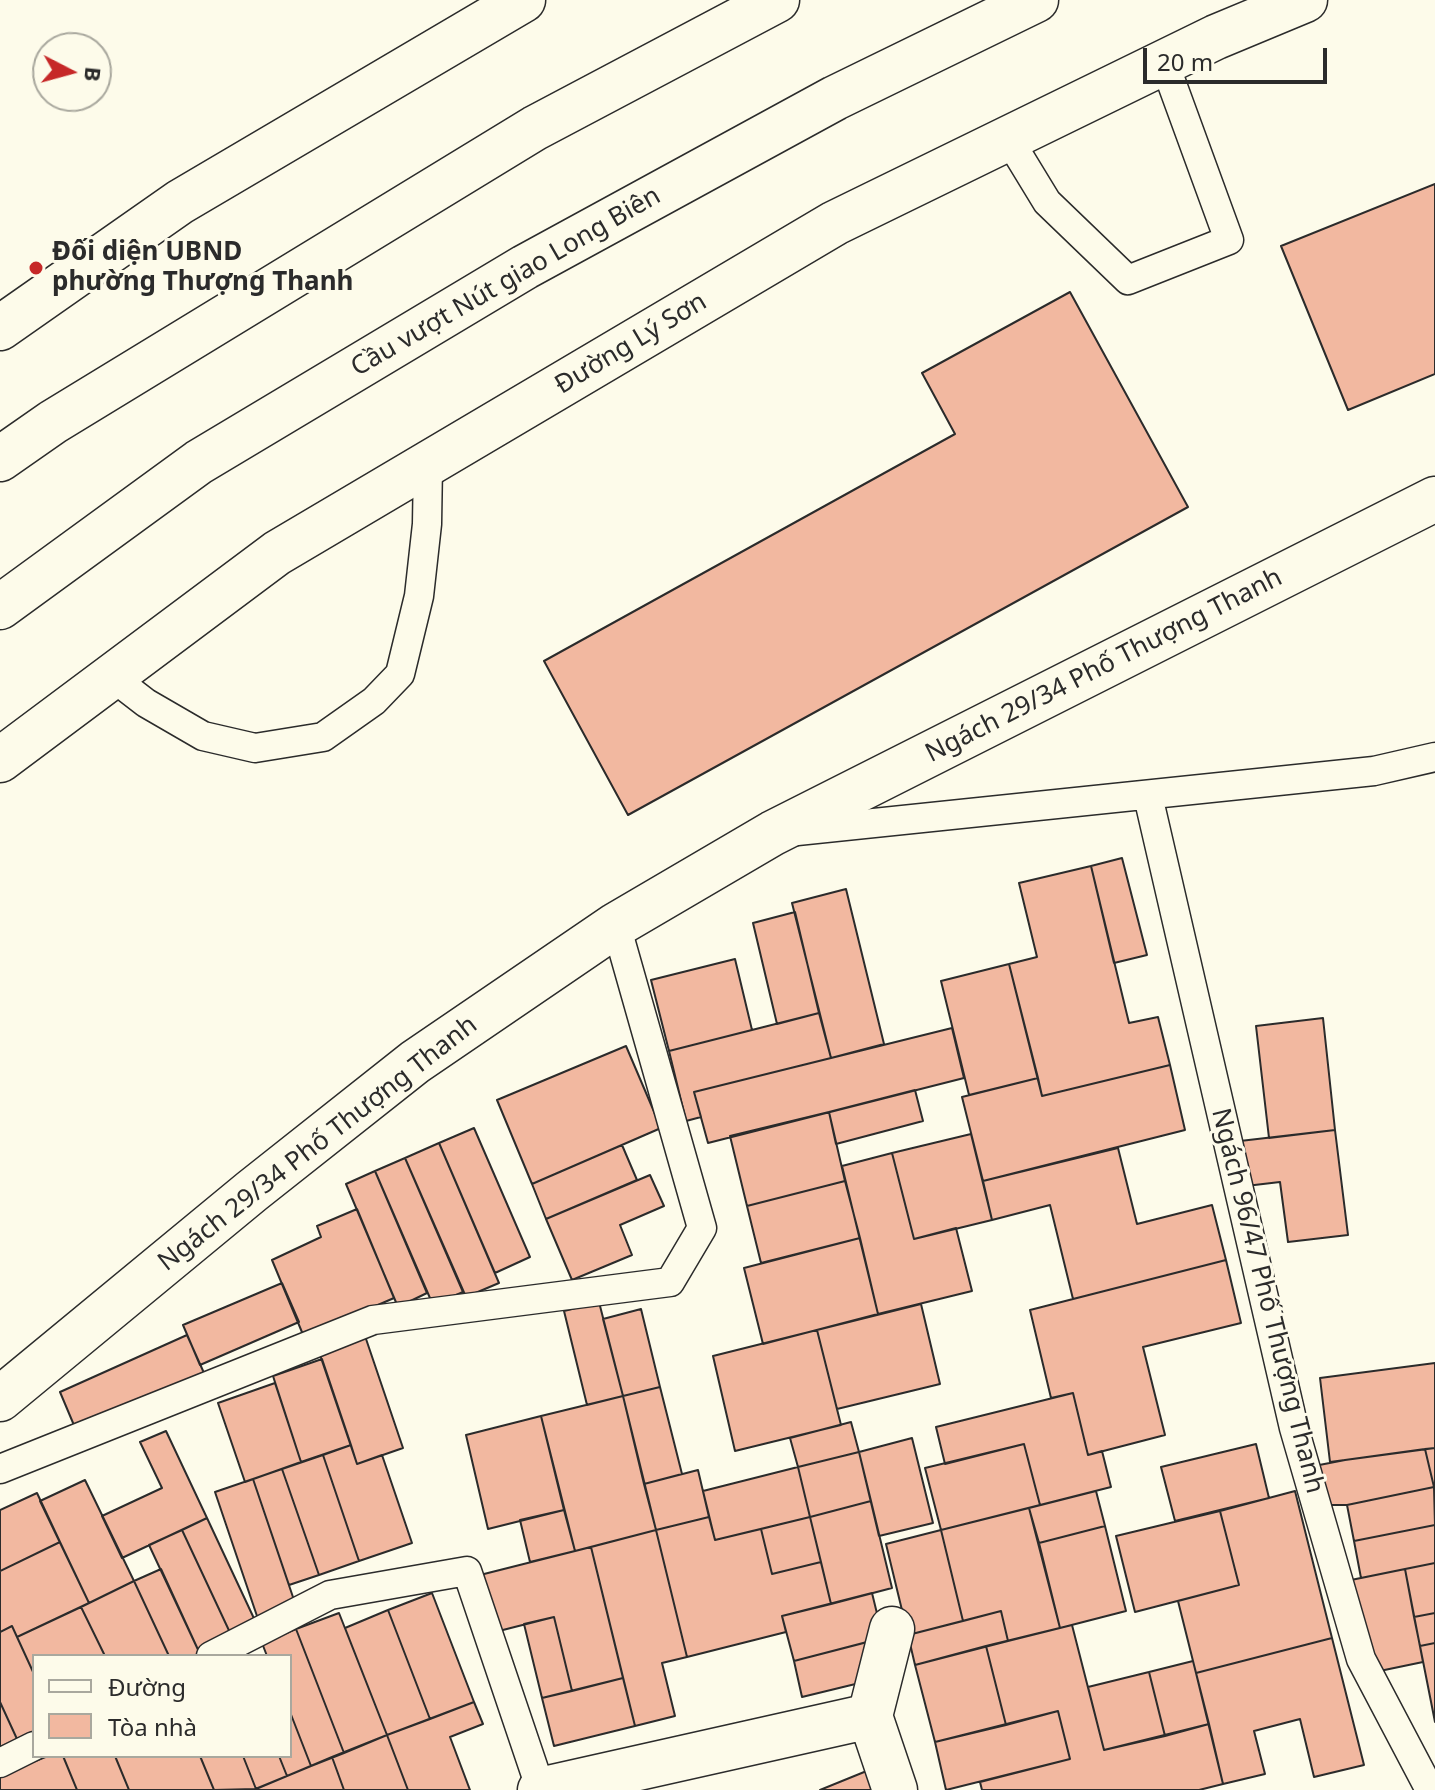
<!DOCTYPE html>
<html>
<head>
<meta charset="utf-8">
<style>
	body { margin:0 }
	#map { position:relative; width:1435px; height:1790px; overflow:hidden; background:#fdfbea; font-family:"Noto Sans",sans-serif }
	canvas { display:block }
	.legend { position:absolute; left:32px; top:1654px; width:260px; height:104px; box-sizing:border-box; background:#fdfbea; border:2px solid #a9a89e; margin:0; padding:10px 14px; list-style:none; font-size:24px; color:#2b2b2b }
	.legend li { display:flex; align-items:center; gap:16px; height:40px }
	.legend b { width:40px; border:2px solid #a9a89e }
	.north { position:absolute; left:32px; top:32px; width:80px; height:80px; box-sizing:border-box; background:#fdfbea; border:2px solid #a9a89e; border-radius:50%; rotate:96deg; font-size:22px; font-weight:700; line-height:32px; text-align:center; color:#2b2b2b }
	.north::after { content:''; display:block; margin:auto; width:28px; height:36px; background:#c62828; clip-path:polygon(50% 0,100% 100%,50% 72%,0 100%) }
	.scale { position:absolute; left:1143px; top:48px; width:184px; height:36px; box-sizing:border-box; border:4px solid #2b2b2b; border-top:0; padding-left:10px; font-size:24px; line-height:28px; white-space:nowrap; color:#2b2b2b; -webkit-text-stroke:6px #fdfbea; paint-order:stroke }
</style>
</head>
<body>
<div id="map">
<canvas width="1435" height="1790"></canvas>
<ul class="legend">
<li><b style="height:10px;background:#fdfbea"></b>Đường</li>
<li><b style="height:22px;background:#f2b8a0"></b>Tòa nhà</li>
</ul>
<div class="north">B</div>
<div class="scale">20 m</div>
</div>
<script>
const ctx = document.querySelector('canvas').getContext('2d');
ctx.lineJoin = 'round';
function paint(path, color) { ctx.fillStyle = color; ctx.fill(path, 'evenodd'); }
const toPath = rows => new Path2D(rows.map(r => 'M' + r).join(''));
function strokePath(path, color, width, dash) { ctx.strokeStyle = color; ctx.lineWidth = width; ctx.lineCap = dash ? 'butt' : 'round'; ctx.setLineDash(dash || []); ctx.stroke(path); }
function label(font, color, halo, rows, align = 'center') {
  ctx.font = font + ' "Noto Sans",sans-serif'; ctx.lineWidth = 6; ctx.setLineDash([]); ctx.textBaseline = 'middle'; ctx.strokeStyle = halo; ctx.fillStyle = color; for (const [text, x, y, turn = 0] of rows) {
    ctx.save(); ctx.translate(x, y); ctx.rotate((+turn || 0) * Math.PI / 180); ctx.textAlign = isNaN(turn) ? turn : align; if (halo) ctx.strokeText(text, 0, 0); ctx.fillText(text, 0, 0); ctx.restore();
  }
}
const building = toPath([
	[1435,184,1435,374,1348,410,1281,246,1435,184],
	[1070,292,1188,507,628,815,544,661,955,434,922,373,1070,292],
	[1122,858,1147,955,1114,963,1091,866,1122,858],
	[1091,866,1129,1023,1158,1017,1170,1065,1042,1096,1009,964,1037,957,1019,883,1091,866],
	[846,889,884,1044,831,1058,792,903,846,889],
	[795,912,819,1013,777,1024,753,923,795,912],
	[735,959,752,1030,669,1051,651,980,735,959],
	[1009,964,1038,1078,969,1095,941,981,1009,964],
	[819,1013,831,1058,694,1092,701,1117,686,1121,669,1051,819,1013],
	[1323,1018,1335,1130,1269,1138,1256,1026,1323,1018],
	[952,1028,964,1078,708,1143,694,1092,952,1028],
	[626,1046,661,1128,532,1184,497,1100,626,1046],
	[1170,1065,1185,1130,983,1181,962,1097,1038,1078,1042,1096,1170,1065],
	[915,1090,923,1121,836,1144,829,1112,915,1090],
	[829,1112,845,1181,747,1206,730,1136,829,1112],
	[474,1128,530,1257,495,1273,439,1143,474,1128],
	[1335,1130,1348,1235,1288,1242,1280,1182,1246,1186,1240,1141,1335,1130],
	[971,1134,992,1220,914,1239,892,1153,971,1134],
	[439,1143,499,1283,466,1297,405,1158,439,1143],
	[622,1145,637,1180,546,1219,532,1184,622,1145],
	[1118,1148,1137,1224,1212,1205,1226,1260,1073,1299,1050,1205,992,1220,983,1181,1118,1148],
	[892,1153,914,1239,956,1228,972,1291,878,1314,842,1166,892,1153],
	[405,1158,463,1292,433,1305,375,1171,405,1158],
	[375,1171,427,1293,398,1307,346,1184,375,1171],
	[650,1175,664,1206,620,1225,632,1255,572,1280,546,1219,650,1175],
	[845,1181,860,1238,761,1263,747,1206,845,1181],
	[357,1209,394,1298,304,1337,272,1260,321,1237,317,1226,357,1209],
	[860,1238,878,1314,763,1344,744,1268,860,1238],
	[1226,1260,1241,1323,1143,1347,1165,1435,1088,1455,1073,1393,1051,1398,1030,1310,1226,1260],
	[282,1283,299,1322,200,1365,183,1325,282,1283],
	[599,1302,623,1396,587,1405,564,1311,599,1302],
	[921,1304,940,1384,837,1409,817,1330,921,1304],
	[641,1309,660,1387,623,1396,603,1319,641,1309],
	[817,1330,841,1425,735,1451,713,1356,817,1330],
	[364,1333,403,1448,357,1464,318,1349,364,1333],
	[187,1335,204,1373,76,1430,60,1392,187,1335],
	[322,1359,351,1445,301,1462,273,1376,322,1359],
	[1435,1363,1435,1448,1330,1462,1320,1378,1435,1363],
	[275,1383,301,1462,245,1482,218,1403,275,1383],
	[660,1387,682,1474,644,1484,623,1396,660,1387],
	[1073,1393,1088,1455,1102,1451,1111,1487,1040,1505,1024,1444,945,1464,936,1427,1073,1393],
	[623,1396,656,1530,575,1551,541,1416,623,1396],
	[541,1416,564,1510,488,1529,466,1435,541,1416],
	[851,1422,859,1452,798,1467,790,1438,851,1422],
	[166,1431,207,1518,122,1558,102,1516,162,1488,140,1442,166,1431],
	[912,1438,933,1523,879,1536,859,1452,912,1438],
	[1024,1444,1040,1505,941,1530,925,1468,1024,1444],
	[1256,1444,1269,1498,1175,1521,1161,1467,1256,1444],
	[351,1445,357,1464,382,1455,412,1543,359,1561,323,1455,351,1445],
	[1435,1448,1435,1487,1434,1487,1425,1449,1435,1448],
	[1425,1449,1434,1487,1347,1505,1320,1505,1309,1467,1345,1460,1425,1449],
	[859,1452,871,1501,810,1517,798,1467,859,1452],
	[323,1455,359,1561,319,1575,282,1469,323,1455],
	[798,1467,810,1517,715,1540,703,1491,798,1467],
	[282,1469,319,1575,289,1585,253,1479,282,1469],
	[698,1470,709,1517,656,1530,644,1484,698,1470],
	[253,1479,296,1606,258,1619,215,1492,253,1479],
	[85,1480,134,1581,89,1603,40,1501,85,1480],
	[1434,1487,1435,1525,1354,1541,1347,1505,1434,1487],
	[1096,1491,1105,1526,1039,1543,1029,1508,1096,1491],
	[1295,1491,1332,1638,1196,1673,1178,1601,1239,1585,1220,1511,1295,1491],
	[37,1493,60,1542,0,1571,0,1510,37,1493],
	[871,1501,892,1588,831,1604,810,1517,871,1501],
	[1029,1508,1060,1628,1008,1641,1001,1611,963,1621,941,1530,1029,1508],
	[564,1510,575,1551,530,1562,520,1520,564,1510],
	[1220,1511,1239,1585,1135,1612,1116,1536,1220,1511],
	[709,1517,715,1540,761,1529,772,1574,821,1562,831,1604,782,1616,786,1632,687,1657,656,1530,709,1517],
	[810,1517,821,1562,772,1574,761,1529,810,1517],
	[207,1518,258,1627,233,1639,182,1530,207,1518],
	[1435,1525,1435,1563,1361,1578,1354,1541,1435,1525],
	[1105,1526,1126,1611,1060,1628,1039,1543,1105,1526],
	[182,1530,233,1639,200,1654,149,1545,182,1530],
	[656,1530,687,1657,662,1663,675,1716,635,1726,591,1547,656,1530],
	[941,1530,963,1621,908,1635,886,1544,941,1530],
	[60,1542,89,1603,17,1637,12,1626,0,1632,0,1571,60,1542],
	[591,1547,623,1678,572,1691,554,1617,495,1632,480,1575,591,1547],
	[1435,1563,1435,1613,1414,1617,1405,1569,1435,1563],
	[161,1569,200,1654,195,1656,169,1656,134,1581,161,1569],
	[1405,1569,1423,1662,1370,1673,1351,1580,1405,1569],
	[134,1581,169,1656,105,1656,81,1607,134,1581],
	[432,1593,474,1702,430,1719,388,1610,432,1593],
	[872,1593,883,1638,794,1661,782,1616,872,1593],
	[81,1607,105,1656,34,1656,34,1674,17,1637,81,1607],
	[388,1610,430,1719,387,1735,345,1628,388,1610],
	[1001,1611,1008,1641,915,1665,908,1635,1001,1611],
	[339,1613,387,1735,344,1753,296,1629,339,1613],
	[1435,1613,1435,1643,1420,1646,1414,1617,1435,1613],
	[554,1617,572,1691,542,1698,524,1624,554,1617],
	[1072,1625,1104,1750,1209,1724,1223,1784,1199,1790,982,1790,980,1782,1070,1759,1058,1711,1006,1725,986,1646,1072,1625],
	[12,1626,34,1674,34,1731,17,1739,0,1702,0,1632,12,1626],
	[296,1629,344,1753,311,1766,290,1712,290,1656,267,1656,262,1643,296,1629],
	[1332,1638,1364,1765,1314,1777,1300,1719,1254,1731,1265,1774,1223,1784,1196,1673,1332,1638],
	[867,1642,876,1679,802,1697,794,1661,867,1642],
	[1435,1643,1435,1722,1420,1646,1435,1643],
	[986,1646,1006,1725,935,1742,915,1665,986,1646],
	[1193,1661,1209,1724,1165,1736,1149,1672,1193,1661],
	[1149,1672,1165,1736,1104,1750,1088,1687,1149,1672],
	[623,1678,635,1726,554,1746,542,1698,623,1678],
	[0,1702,17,1739,0,1747,0,1702],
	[474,1702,483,1724,450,1737,470,1790,408,1790,387,1735,474,1702],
	[1058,1711,1070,1759,946,1790,935,1742,1058,1711],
	[290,1712,311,1766,287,1776,279,1756,290,1756,290,1712],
	[387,1735,408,1790,344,1790,332,1757,387,1735],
	[48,1756,63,1756,77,1790,0,1790,0,1775,48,1756],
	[63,1756,115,1756,129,1790,77,1790,63,1756],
	[115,1756,200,1756,214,1790,129,1790,115,1756],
	[200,1756,243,1756,256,1789,214,1790,200,1756],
	[243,1756,279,1756,287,1776,256,1789,243,1756],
	[332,1757,344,1790,253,1790,287,1776,332,1757],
	[874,1768,883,1790,820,1790,874,1768]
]);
paint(building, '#f2b8a0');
strokePath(building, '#2b2b2b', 2);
const service = toPath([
	[1008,138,1047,202,1128,280,1229,240,1164,62],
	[111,676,146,703,203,736,255,748,323,737,374,701,400,674,419,596,427,524,428,464],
	[1148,796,1294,1428,1361,1659,1430,1790],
	[797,831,1374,771,1435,757],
	[0,1469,373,1320,670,1282,702,1228,616,925],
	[211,1656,330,1595,467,1571,541,1790],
	[0,1763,34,1746]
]);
const minor = toPath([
	[0,1399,252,1191,415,1062,616,925,773,833,1435,499],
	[870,1716,892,1629],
	[540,1790,870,1716,895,1790]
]);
const trunk = toPath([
	[0,328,180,202,523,0],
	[0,459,53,422,535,128,777,0],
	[0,607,199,462,525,267,835,98,1036,0],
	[0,760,277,553,835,223,1216,37,1305,0]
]);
strokePath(service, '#2b2b2b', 31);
strokePath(minor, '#2b2b2b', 47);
strokePath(trunk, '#2b2b2b', 47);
strokePath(service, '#fdfbea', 28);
strokePath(minor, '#fdfbea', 44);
strokePath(trunk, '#fdfbea', 44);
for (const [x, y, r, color] of [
	[36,268,8,"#c62828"]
]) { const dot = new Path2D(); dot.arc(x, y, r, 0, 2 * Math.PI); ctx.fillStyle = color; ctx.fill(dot); strokePath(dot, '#fdfbea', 3); }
label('bold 26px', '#2b2b2b', '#fdfbea', [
	["Đối diện UBND",52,253],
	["phường Thượng Thanh",52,283]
], 'left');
label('26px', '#2b2b2b', '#fdfbea', [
	["Cầu vượt Nút giao Long Biên",506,282,-30],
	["Đường Lý Sơn",631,344,-31],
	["Ngách 29/34 Phố Thượng Thanh",1104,666,-27],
	["Ngách 29/34 Phố Thượng Thanh",318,1144,-38],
	["Ngách 96/47 Phố Thượng Thanh",1267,1301,76]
]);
</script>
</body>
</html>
